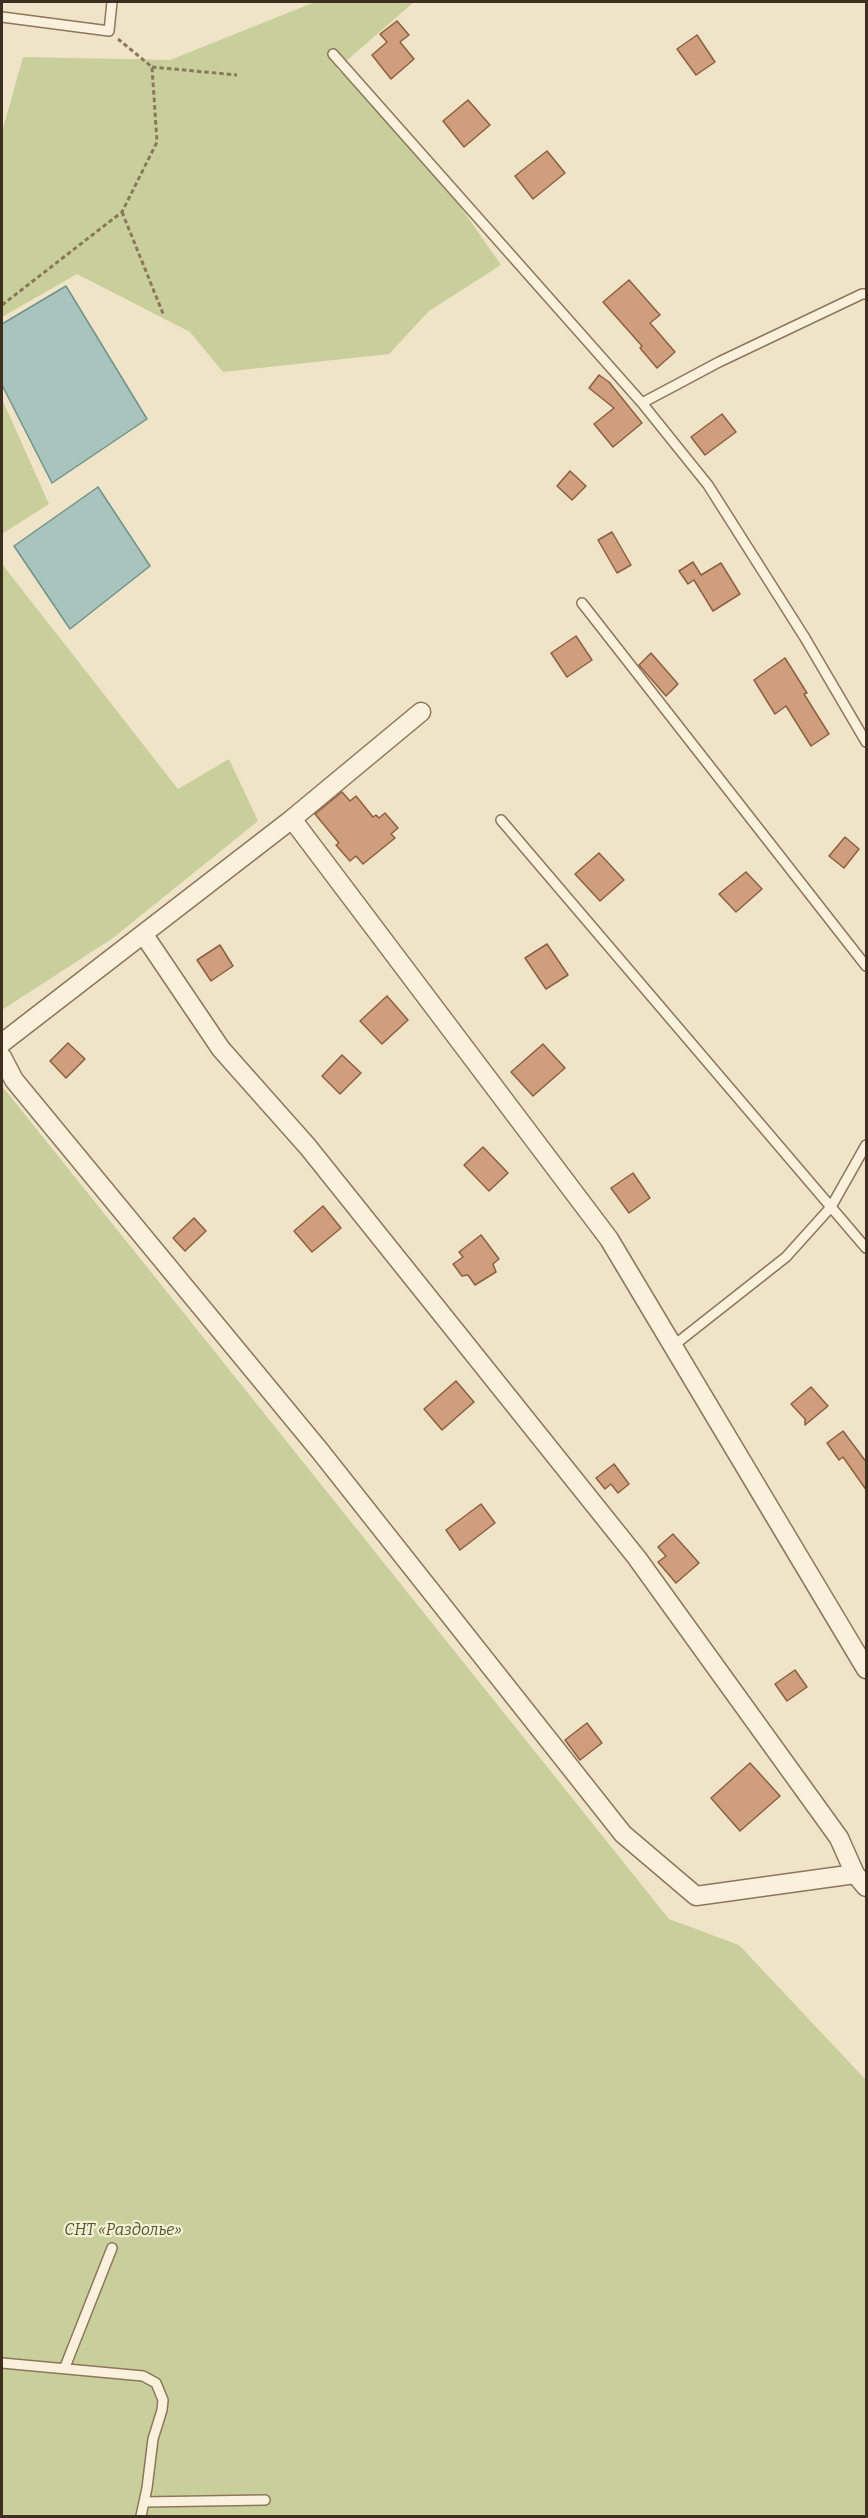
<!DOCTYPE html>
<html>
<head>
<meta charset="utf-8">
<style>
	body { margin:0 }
	#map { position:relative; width:868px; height:2518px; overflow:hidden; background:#f0e4c8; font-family:Bitter,serif }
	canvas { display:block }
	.frame { position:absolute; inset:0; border:3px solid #3d2e20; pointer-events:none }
</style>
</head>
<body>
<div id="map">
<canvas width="868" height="2518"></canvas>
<div class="frame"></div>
</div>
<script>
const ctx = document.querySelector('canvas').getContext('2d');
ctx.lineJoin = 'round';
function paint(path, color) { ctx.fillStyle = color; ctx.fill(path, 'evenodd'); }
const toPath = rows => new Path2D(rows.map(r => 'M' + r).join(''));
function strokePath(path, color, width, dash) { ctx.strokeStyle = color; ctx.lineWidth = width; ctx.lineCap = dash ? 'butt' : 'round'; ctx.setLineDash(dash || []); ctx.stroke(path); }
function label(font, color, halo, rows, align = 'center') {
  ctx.font = font + ' Bitter,serif'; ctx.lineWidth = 4.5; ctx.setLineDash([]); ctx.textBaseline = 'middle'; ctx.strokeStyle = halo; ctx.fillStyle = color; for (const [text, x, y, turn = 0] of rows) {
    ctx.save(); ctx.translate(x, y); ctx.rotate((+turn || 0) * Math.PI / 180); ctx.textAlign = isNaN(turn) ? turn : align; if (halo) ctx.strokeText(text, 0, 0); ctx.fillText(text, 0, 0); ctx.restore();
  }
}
paint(toPath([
	[315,2,414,2,337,69,405,127,501,265,429,311,389,354,223,372,190,332,77,274,2,317,2,132,23,57,170,60],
	[2,399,49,504,2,534],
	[2,564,178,789,229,759,258,821,113,938,2,1010],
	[2,1086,669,1919,739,1945,866,2080,866,2516,2,2516]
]), '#c9cf9b');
const water = toPath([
	[66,286,147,419,52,483,2,385,2,324,66,286],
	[98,487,150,566,70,629,14,546,98,487]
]);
paint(water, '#a9c4bc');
strokePath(water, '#6f938a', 1.5);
const building = toPath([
	[397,21,409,35,400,42,414,59,391,79,372,55,387,42,380,34,397,21],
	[697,35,715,62,696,75,677,49,697,35],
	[468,100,490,125,464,147,443,121,468,100],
	[547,151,565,173,533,199,515,176,547,151],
	[629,280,660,315,650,323,675,352,657,368,640,348,642,346,603,302,629,280],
	[599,375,609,382,642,423,613,447,594,424,614,408,589,388,599,375],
	[722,414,736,432,705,455,691,437,722,414],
	[570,471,586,486,572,500,557,486,570,471],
	[612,532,631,565,617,573,598,540,612,532],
	[693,562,701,575,721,563,740,594,713,611,694,580,688,584,679,571,693,562],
	[576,636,592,660,567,677,551,653,576,636],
	[651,653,678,684,666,696,639,665,651,653],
	[785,658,807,693,804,694,829,734,811,746,786,706,775,714,754,680,785,658],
	[342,792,350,801,356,796,373,817,376,815,379,818,385,813,398,828,391,834,395,838,363,864,356,856,350,861,336,845,339,843,315,814,342,792],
	[845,837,859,849,844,868,829,856,845,837],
	[599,853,624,880,600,901,575,874,599,853],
	[746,872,762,889,736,912,719,894,746,872],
	[547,944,568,975,546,989,525,958,547,944],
	[220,945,233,966,211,981,197,960,220,945],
	[387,996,408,1020,382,1044,360,1021,387,996],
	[68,1043,85,1059,66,1078,50,1061,68,1043],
	[543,1044,565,1068,533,1096,511,1072,543,1044],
	[342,1055,361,1073,340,1094,322,1076,342,1055],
	[483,1147,508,1173,489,1191,464,1165,483,1147],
	[633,1173,650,1198,629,1213,611,1188,633,1173],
	[323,1206,341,1228,312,1252,294,1231,323,1206],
	[194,1218,206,1231,185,1251,173,1238,194,1218],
	[481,1235,499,1259,493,1264,496,1272,475,1285,468,1275,462,1276,453,1264,463,1257,459,1252,481,1235],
	[456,1381,474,1402,442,1430,424,1409,456,1381],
	[811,1387,828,1406,805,1425,805,1419,791,1404,811,1387],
	[843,1431,867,1463,867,1491,843,1457,839,1460,827,1443,843,1431],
	[614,1464,629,1484,618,1493,611,1484,605,1489,596,1478,614,1464],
	[481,1504,495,1523,460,1550,446,1530,481,1504],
	[673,1534,699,1563,676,1583,658,1562,666,1556,658,1547,673,1534],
	[795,1670,807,1687,787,1701,775,1684,795,1670],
	[587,1723,602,1743,580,1760,565,1740,587,1723],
	[750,1763,780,1796,740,1831,711,1798,750,1763]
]);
paint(building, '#cf9f7d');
strokePath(building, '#8d5f41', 1.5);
const service = toPath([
	[2,17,109,31,112,2],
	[333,54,642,403,708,485,805,638,866,742],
	[642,403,719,362,862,294,866,294],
	[582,603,866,966],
	[501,820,831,1207,866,1145],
	[673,1346,786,1257,831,1207,866,1248],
	[2,2363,143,2376,156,2383,163,2400,162,2410,153,2439,147,2488,141,2516],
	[65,2367,112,2248],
	[144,2502,265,2500]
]);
const minor = toPath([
	[421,712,292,819,609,1239,866,1669],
	[144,935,221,1049,308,1147,637,1558,839,1838,855,1874],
	[2,1043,292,819],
	[2,1057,14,1080,320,1451,623,1834,696,1896,855,1874,866,1887]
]);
strokePath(service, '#8d765c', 12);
strokePath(minor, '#8d765c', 21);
strokePath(toPath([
	[152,67,237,75],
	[122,212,164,316],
	[2,305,122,212,157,142,152,67,118,39]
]), '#8d765c', 3, [4.5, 3]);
strokePath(service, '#faf1dc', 9);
strokePath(minor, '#faf1dc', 18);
label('italic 16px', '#4d5a26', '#f7eed8', [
	["СНТ «Раздолье»",123,2231]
]);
</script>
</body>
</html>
